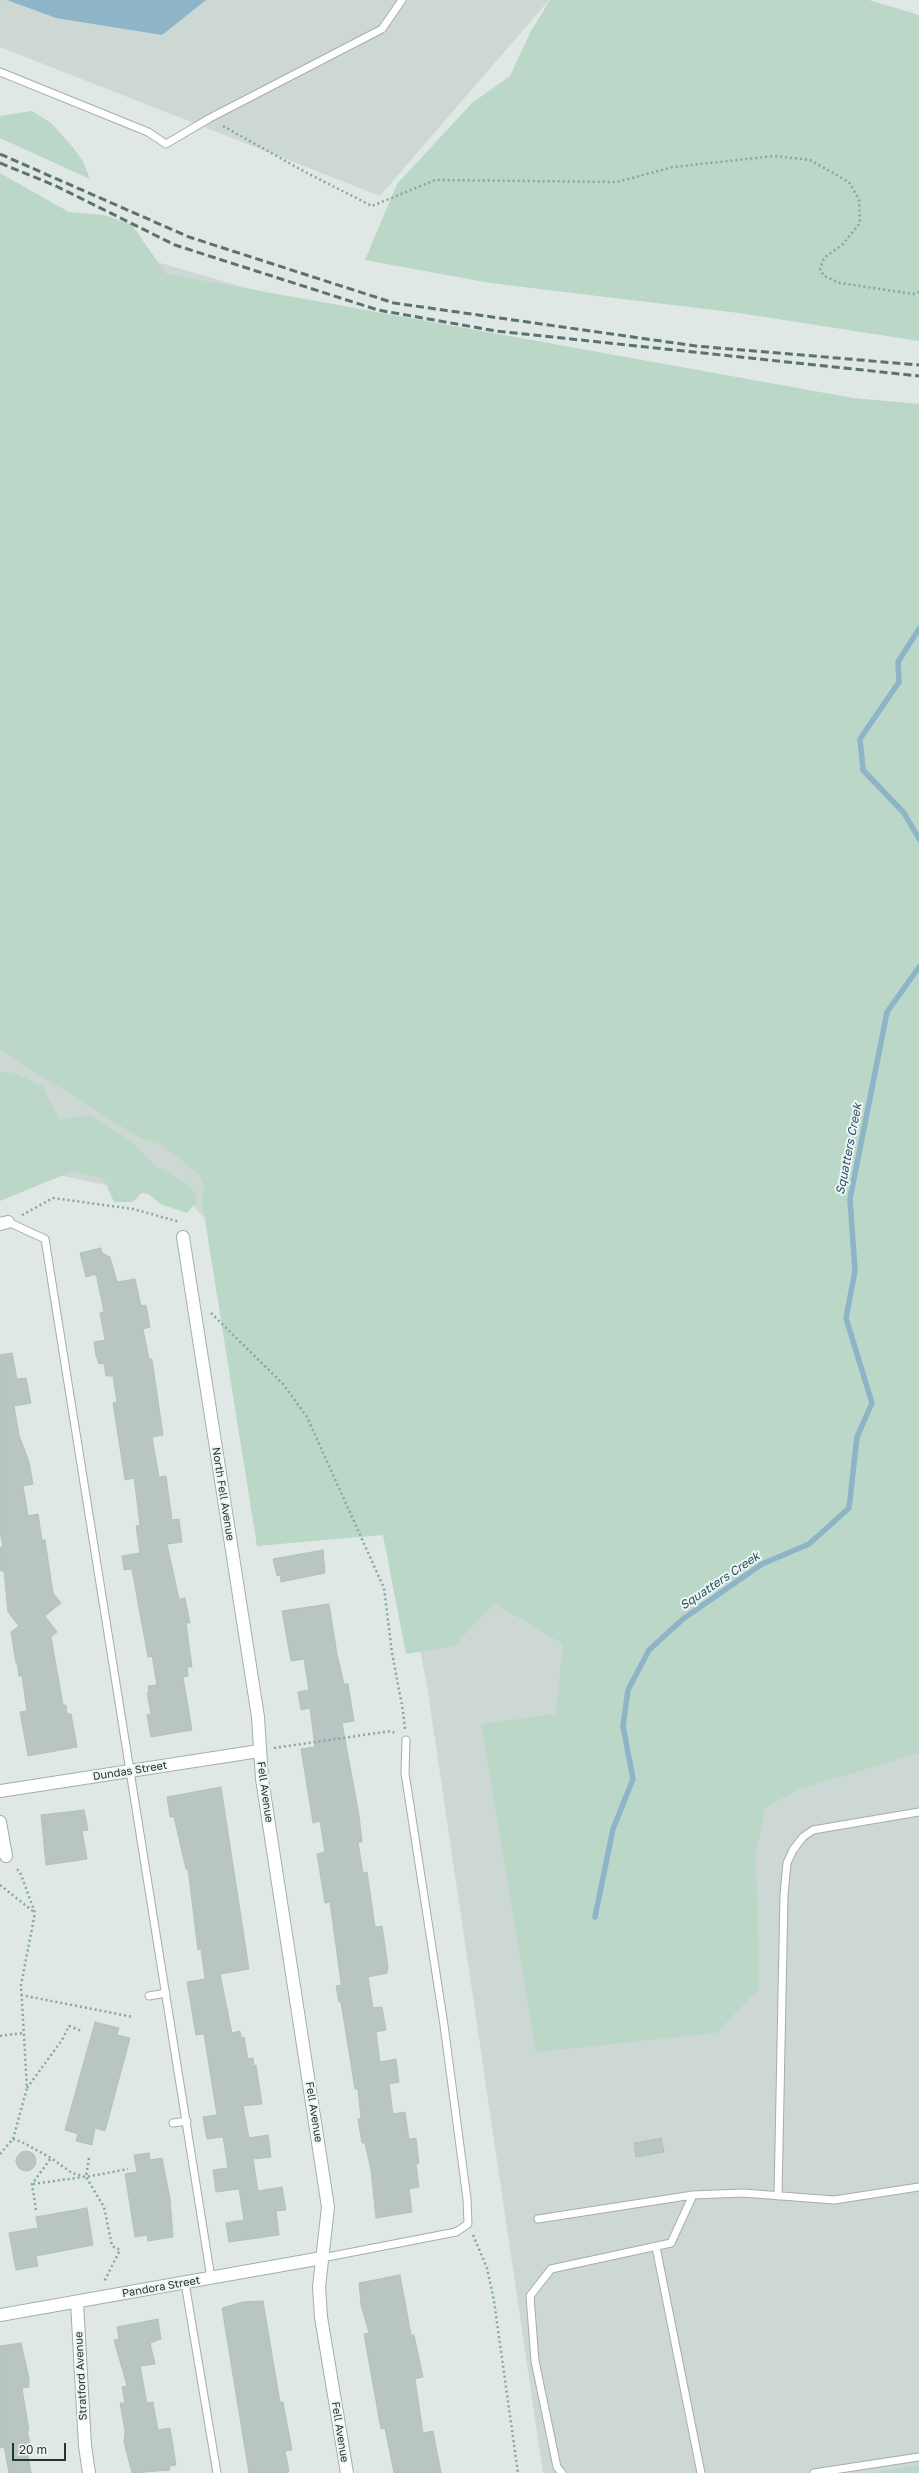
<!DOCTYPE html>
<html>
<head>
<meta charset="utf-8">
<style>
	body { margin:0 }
	#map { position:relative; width:919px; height:2473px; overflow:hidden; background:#dfe8e5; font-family:"Golos Text",sans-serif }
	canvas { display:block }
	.scale { position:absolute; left:12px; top:2443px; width:54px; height:18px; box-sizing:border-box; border:2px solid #223634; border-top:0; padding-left:5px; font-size:12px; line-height:14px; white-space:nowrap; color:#223634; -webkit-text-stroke:3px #eff5f3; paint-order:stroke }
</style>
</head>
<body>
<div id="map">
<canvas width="919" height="2473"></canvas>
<div class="scale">20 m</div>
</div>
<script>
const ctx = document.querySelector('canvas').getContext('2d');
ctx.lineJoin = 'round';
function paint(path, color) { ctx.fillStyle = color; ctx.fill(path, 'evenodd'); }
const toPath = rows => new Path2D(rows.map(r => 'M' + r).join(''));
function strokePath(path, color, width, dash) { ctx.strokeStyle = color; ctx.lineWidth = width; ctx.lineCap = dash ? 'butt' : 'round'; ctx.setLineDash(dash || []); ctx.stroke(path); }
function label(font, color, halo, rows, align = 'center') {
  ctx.font = font + ' "Golos Text",sans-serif'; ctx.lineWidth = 4; ctx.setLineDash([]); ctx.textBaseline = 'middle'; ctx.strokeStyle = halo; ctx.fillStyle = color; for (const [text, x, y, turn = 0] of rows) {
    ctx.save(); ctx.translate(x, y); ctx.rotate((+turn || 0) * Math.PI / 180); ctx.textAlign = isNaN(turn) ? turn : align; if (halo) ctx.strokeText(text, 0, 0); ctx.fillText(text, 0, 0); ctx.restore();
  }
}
paint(toPath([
	[0,0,549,0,380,196,0,47],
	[0,196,143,258,465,351,919,406,919,2473,543,2473,427,1685,390,1501,294,1324,192,1204,40,1171,0,1177]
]), '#cdd8d5');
paint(toPath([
	[550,0,869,0,919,15,919,341,739,313,490,283,365,260,397,184,472,103,510,76,530,33],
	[32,111,51,123,71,145,83,161,90,179,0,138,0,116],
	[0,173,69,212,104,215,132,225,166,274,853,398,919,404,919,1753,799,1789,765,1808,756,1853,759,1989,716,2033,536,2052,481,1724,556,1714,563,1644,494,1603,454,1646,406,1654,383,1535,257,1546,202,1201,204,1188,199,1175,164,1146,140,1138,0,1050],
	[0,1072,15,1073,42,1086,59,1119,91,1116,136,1146,154,1165,186,1183,196,1195,197,1202,187,1213,160,1204,144,1190,133,1202,114,1202,104,1179,73,1171,0,1201],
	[919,2465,919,2473,872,2473]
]), '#bad7c7');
paint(toPath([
	[7,0,206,0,162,35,56,18]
]), '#8db5c7');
strokePath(toPath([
	[919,629,898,662,899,682,860,739,863,770,904,813,919,839],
	[595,1917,613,1829,633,1779,623,1726,628,1690,649,1650,683,1619,762,1564,809,1544,849,1508,857,1437,872,1403,846,1318,855,1271,850,1199,887,1012,919,967]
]), '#8db5c7', 5.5);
const building = toPath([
	[101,1248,102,1253,110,1257,117,1282,135,1279,141,1306,146,1305,150,1327,143,1329,149,1359,152,1359,163,1435,152,1437,159,1477,166,1476,172,1520,179,1519,182,1542,167,1544,179,1599,185,1598,190,1623,186,1623,192,1667,187,1667,188,1676,183,1677,192,1730,151,1737,147,1715,151,1714,147,1693,149,1693,148,1686,157,1685,152,1656,148,1657,132,1570,131,1569,124,1570,122,1556,140,1553,136,1526,140,1525,134,1478,125,1480,113,1403,117,1402,113,1376,106,1376,104,1363,99,1364,96,1355,94,1342,105,1340,100,1313,104,1312,97,1278,95,1274,86,1277,80,1253,101,1248],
	[12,1353,17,1379,26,1378,31,1403,14,1406,19,1435,29,1462,33,1484,23,1486,28,1516,38,1514,42,1540,45,1540,53,1593,61,1603,45,1616,57,1632,51,1637,63,1705,66,1705,67,1714,71,1714,77,1747,28,1756,20,1712,27,1711,22,1676,19,1676,17,1663,16,1663,11,1632,19,1626,8,1612,4,1571,1,1571,0,1563,0,1547,3,1547,0,1531,0,1355,12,1353],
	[323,1550,325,1573,281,1582,280,1575,277,1576,273,1559,323,1550],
	[329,1604,337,1654,344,1684,348,1684,354,1721,342,1723,359,1815,362,1842,358,1842,363,1873,367,1872,375,1927,382,1926,388,1966,387,1973,368,1977,373,2008,382,2007,386,2030,376,2032,380,2062,396,2059,399,2082,389,2084,393,2114,405,2112,409,2139,416,2138,419,2163,416,2164,419,2187,409,2189,412,2212,376,2218,371,2170,365,2143,362,2143,358,2119,361,2119,358,2089,355,2089,341,2002,339,2002,336,1986,341,1985,341,1983,330,1902,325,1903,317,1854,325,1852,320,1821,313,1823,301,1749,315,1747,310,1708,301,1710,298,1692,309,1690,304,1659,291,1661,282,1611,329,1604],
	[221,1787,249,1969,220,1974,232,2033,240,2031,241,2038,244,2037,248,2059,253,2058,254,2066,256,2065,262,2104,243,2106,249,2138,268,2135,271,2157,253,2159,258,2191,282,2187,286,2210,276,2211,279,2235,229,2242,226,2223,244,2220,239,2189,216,2192,213,2170,228,2168,223,2137,207,2139,203,2117,217,2115,204,2034,196,2035,187,1982,205,1979,201,1949,198,1950,188,1869,186,1869,174,1817,170,1817,167,1797,221,1787],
	[84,1810,88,1830,82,1831,87,1859,46,1865,41,1815,84,1810],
	[95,2022,119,2028,117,2035,130,2038,105,2131,95,2128,92,2145,76,2141,78,2134,65,2130,95,2022],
	[661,2138,664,2152,636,2157,634,2143,661,2138],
	'16 2161a10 10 0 1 1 20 0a10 10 0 1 1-20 0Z',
	[149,2153,150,2160,162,2158,170,2198,173,2237,148,2241,147,2235,135,2237,125,2174,137,2172,134,2155,149,2153],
	[87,2208,93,2245,36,2256,38,2266,16,2270,9,2233,38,2228,36,2217,87,2208],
	[400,2275,411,2335,414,2335,423,2377,415,2379,423,2433,433,2431,441,2473,394,2473,385,2428,381,2429,364,2334,369,2333,361,2305,359,2283,400,2275],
	[263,2301,280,2402,283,2402,292,2450,285,2451,289,2471,287,2473,249,2473,222,2308,242,2302,263,2301],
	[158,2319,161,2339,150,2343,155,2364,140,2366,147,2403,153,2402,158,2430,170,2428,176,2465,169,2466,170,2470,132,2473,124,2442,125,2431,120,2403,125,2403,122,2387,127,2386,114,2340,119,2339,117,2327,158,2319],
	[21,2343,29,2378,29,2387,22,2388,29,2431,27,2431,30,2442,26,2443,31,2473,9,2473,4,2447,0,2448,0,2346,21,2343]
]);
paint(building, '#b8c5c2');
strokePath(building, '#b2c1bd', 1);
const service = toPath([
	[0,72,148,132,166,144,210,118,382,29,402,0],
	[8,1222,45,1239,211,2278],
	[149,1996,166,1993],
	[173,2123,187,2121],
	[778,2196,784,1895,787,1863,793,1850,803,1837,813,1830,919,1812],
	[538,2219,693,2195,743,2193,834,2200,919,2187],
	[656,2247,701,2473],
	[322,2258,456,2232,468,2224,467,2199,444,2025,405,1773,406,1740],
	[185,2283,217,2473],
	[562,2473,557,2467,535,2361,530,2296,551,2269,671,2243,693,2195],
	[814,2473,919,2457]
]);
const minor = toPath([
	[0,1224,8,1222],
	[183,1237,258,1717,262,1779,328,2207,319,2287,321,2317,347,2473],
	[0,1791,259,1751],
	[0,1822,6,1856],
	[77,2302,85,2446,89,2473],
	[0,2315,322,2258]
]);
strokePath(service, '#a3afac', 9);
strokePath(minor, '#a3afac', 14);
strokePath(toPath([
	[223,126,307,173,372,206,435,180,617,182,673,167,775,156,810,160,849,182,859,200,860,223,843,244,824,258,820,269,824,276,840,283,913,294,919,292],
	[22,1215,53,1198,133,1209,180,1222],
	[211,1313,283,1384,307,1417,384,1588,392,1653,403,1711,405,1729],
	[274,1748,391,1731,397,1734],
	[0,1885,34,1912],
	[21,1995,133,2017],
	[0,2036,23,2033],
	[27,2088,62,2040,69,2026,82,2031],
	[13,2139,22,2142,51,2158,72,2173,86,2177,128,2169],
	[0,2154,13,2139,27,2088,21,1985,35,1913,20,1872,15,1867],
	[89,2158,86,2177,104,2207,112,2246,120,2250,104,2282],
	[33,2184,83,2177],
	[36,2210,32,2184,51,2158],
	[473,2235,487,2268,494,2301,518,2473]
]), '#83a8a2', 2.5, [2, 3]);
strokePath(service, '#fff', 7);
strokePath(minor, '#fff', 12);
strokePath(toPath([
	[0,154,189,237,394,303,696,346,919,365],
	[0,163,56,186,175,245,378,310,496,331,919,376]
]), '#5c726f', 3, [8, 4]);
label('11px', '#223634', '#eff5f3', [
	["North Fell Avenue",223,1494,81],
	["Dundas Street",130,1771,-9],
	["Fell Avenue",265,1792,82],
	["Fell Avenue",314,2112,81],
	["Pandora Street",161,2287,-10],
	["Stratford Avenue",81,2376,-93],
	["Fell Avenue",340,2432,81]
]);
label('italic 12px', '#24536a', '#eff5f3', [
	["Squatters Creek",849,1149,-79],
	["Squatters Creek",720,1581,-34]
]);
</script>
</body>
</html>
